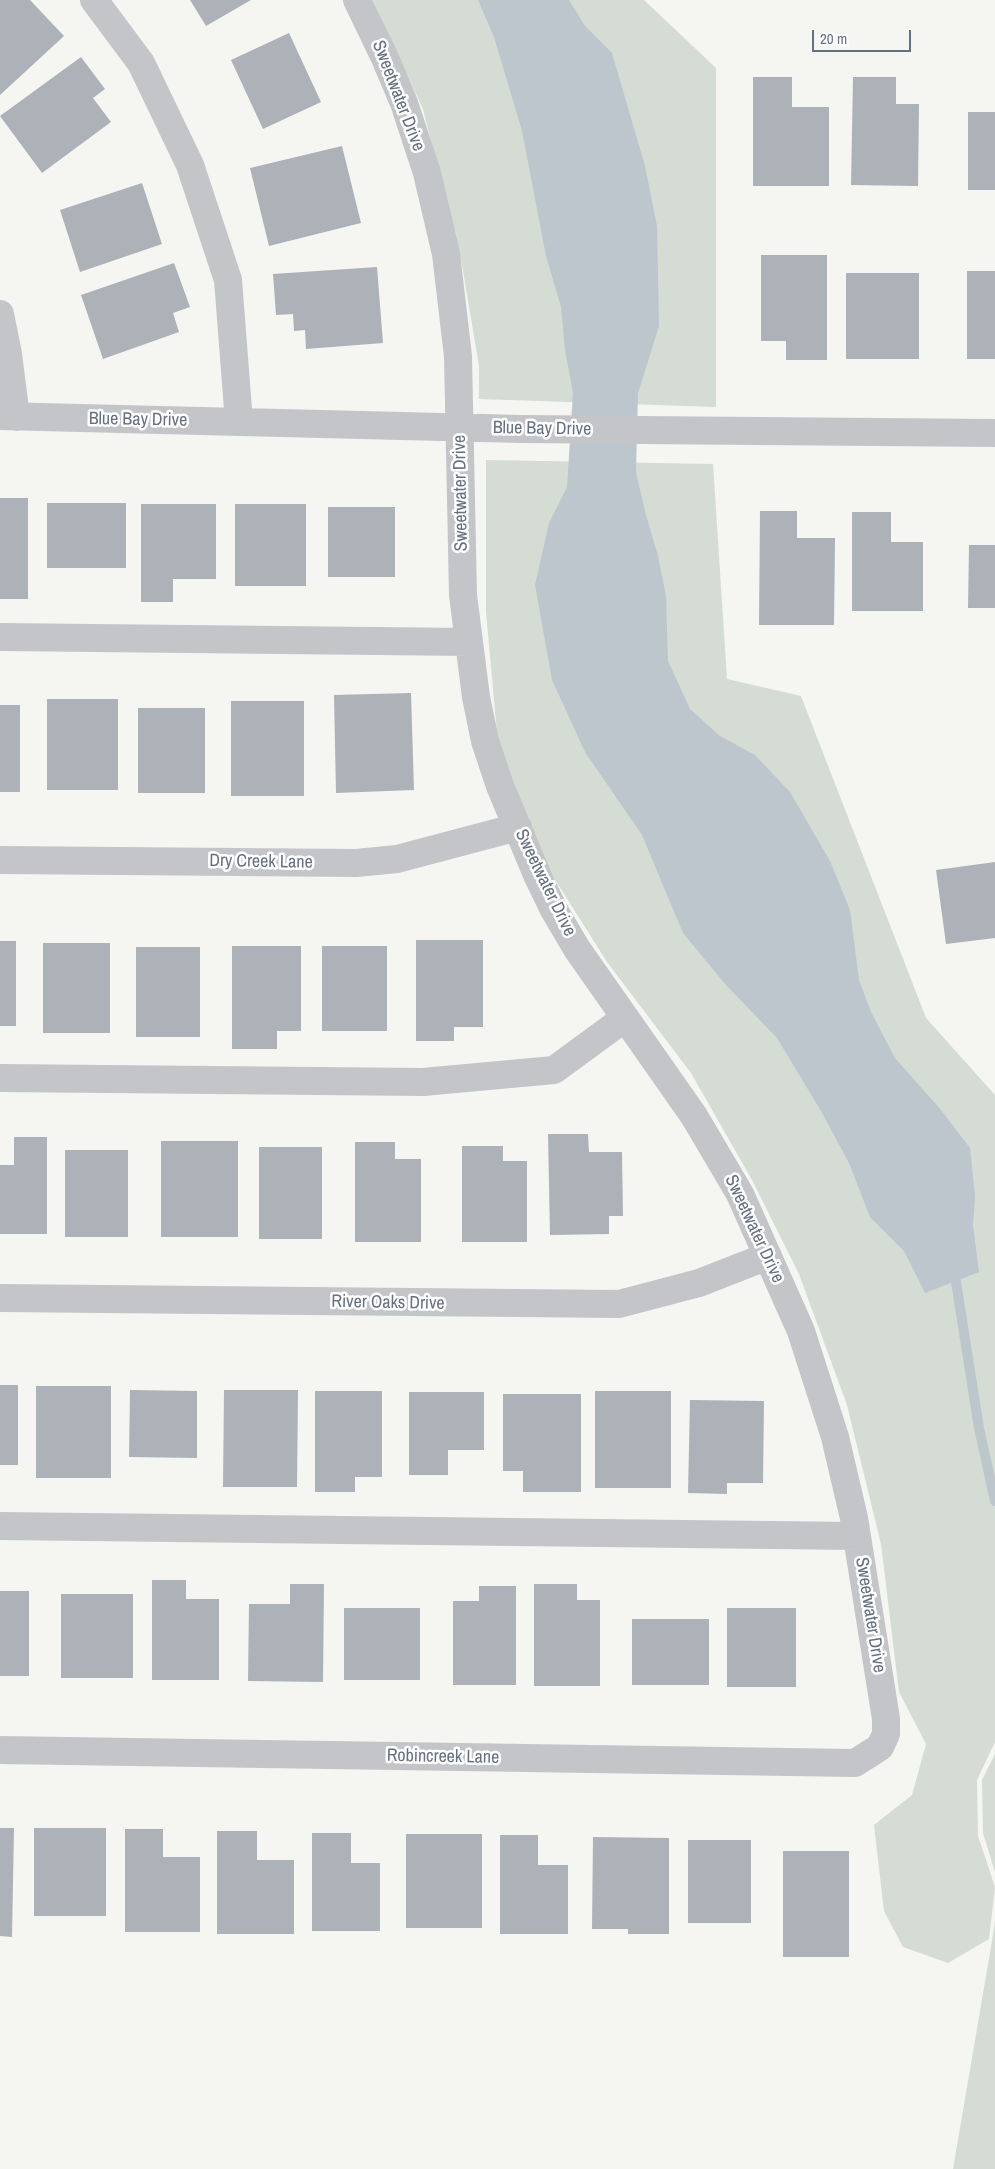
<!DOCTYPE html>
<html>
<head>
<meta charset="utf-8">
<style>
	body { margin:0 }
	#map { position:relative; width:995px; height:2169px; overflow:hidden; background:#f5f5f2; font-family:"Archivo Narrow",sans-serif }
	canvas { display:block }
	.scale { position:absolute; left:812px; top:30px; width:99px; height:22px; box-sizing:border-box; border:2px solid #657082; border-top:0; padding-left:6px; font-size:15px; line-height:18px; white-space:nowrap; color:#657082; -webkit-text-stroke:4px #fff; paint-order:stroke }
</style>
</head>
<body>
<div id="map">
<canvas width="995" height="2169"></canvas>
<div class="scale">20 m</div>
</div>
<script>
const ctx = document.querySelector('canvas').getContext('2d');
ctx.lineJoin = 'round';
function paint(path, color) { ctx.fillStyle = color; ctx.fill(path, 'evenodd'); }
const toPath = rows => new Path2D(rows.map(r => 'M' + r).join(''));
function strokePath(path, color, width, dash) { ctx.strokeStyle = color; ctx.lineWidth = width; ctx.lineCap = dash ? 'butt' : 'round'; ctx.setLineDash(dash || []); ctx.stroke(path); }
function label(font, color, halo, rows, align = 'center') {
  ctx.font = font + ' "Archivo Narrow",sans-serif'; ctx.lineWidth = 5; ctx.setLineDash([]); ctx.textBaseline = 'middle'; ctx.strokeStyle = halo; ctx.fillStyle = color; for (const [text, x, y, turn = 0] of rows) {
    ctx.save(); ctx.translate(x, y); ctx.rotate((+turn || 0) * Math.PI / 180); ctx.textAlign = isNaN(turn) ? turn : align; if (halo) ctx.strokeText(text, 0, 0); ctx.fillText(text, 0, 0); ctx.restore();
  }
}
paint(toPath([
	[373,0,644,0,716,68,716,407,479,399,479,366,462,265,423,109],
	[486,460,713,464,727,679,801,696,926,1018,995,1095,995,1742,977,1780,978,1836,995,1887,989,1939,948,1963,903,1947,884,1911,874,1825,912,1795,926,1744,899,1692,881,1544,847,1405,799,1274,752,1180,691,1073,607,962,549,870,499,755,486,612],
	[995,1754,995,1872,983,1833,982,1780],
	[995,1920,995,2169,953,2169,992,1941]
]), '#d5dcd3');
paint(toPath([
	[478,0,569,0,585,26,612,53,645,166,657,226,659,326,638,393,636,473,646,515,658,556,666,596,668,661,690,709,720,736,755,755,790,792,830,861,850,910,859,980,871,1012,895,1058,941,1110,970,1148,975,1196,973,1225,979,1272,925,1293,904,1251,870,1217,849,1163,821,1111,777,1038,726,985,683,933,642,835,585,752,552,680,535,585,549,523,567,487,573,393,565,350,561,307,546,256,522,131,494,37]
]), '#bec6cd');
strokePath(toPath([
	[956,1282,979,1428,995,1501]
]), '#bec6cd', 10);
paint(toPath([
	[0,0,30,0,64,36,0,95],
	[190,0,251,0,206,26],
	[289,33,321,102,263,129,231,60],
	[81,57,105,89,93,98,111,122,42,173,0,116],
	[753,77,792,77,792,107,829,107,829,186,753,186],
	[853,77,896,77,896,104,919,104,918,186,851,185],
	[968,112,995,112,995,190,968,190],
	[342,146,361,223,269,246,250,168],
	[142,183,162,244,80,272,60,210],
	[761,255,827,255,827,360,786,360,786,341,761,341],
	[174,263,190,307,173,313,179,332,103,359,81,295],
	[377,267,383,343,306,349,305,330,294,331,293,314,276,315,273,274],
	[967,271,995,271,995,359,967,359],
	[846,273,919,273,919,359,846,359],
	[0,498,28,498,28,599,0,599],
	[47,503,126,503,126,568,47,568],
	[141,504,216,504,216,579,173,579,173,602,141,602],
	[235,504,306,504,306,586,235,586],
	[328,507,395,507,395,577,328,577],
	[760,511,797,511,797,538,835,538,834,625,759,625],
	[852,512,891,512,891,542,923,542,923,611,852,611],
	[969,545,995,545,995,608,968,608],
	[411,693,414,790,336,793,334,695],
	[47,699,118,699,118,790,47,790],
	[231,701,304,701,304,796,231,796],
	[0,705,20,705,20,792,0,792],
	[138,708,205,708,205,793,138,793],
	[995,862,995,938,946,944,936,870],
	[416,940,483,940,483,1027,454,1027,454,1041,416,1041],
	[0,941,16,941,16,1026,0,1026],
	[43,943,110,943,110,1033,43,1033],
	[232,946,301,946,301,1031,277,1031,277,1049,232,1049],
	[322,946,387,946,387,1031,322,1031],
	[136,947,200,947,200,1037,136,1037],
	[548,1134,588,1134,589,1152,622,1152,623,1216,609,1216,609,1234,550,1235],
	[14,1137,47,1137,47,1234,0,1234,0,1165,14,1165],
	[161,1141,238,1141,238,1237,161,1237],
	[355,1142,395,1142,395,1159,421,1159,421,1242,355,1242],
	[462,1146,503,1146,503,1161,527,1161,527,1242,462,1242],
	[259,1147,322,1147,322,1239,259,1239],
	[65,1150,128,1150,128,1237,65,1237],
	[0,1385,18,1385,18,1465,0,1465],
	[36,1386,111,1386,111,1478,36,1478],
	[130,1390,197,1391,197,1458,129,1457],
	[224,1390,298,1390,297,1487,223,1487],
	[315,1391,382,1391,382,1477,355,1477,355,1492,315,1492],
	[595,1391,671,1391,671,1488,595,1488],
	[409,1392,484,1392,484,1450,448,1450,448,1475,409,1475],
	[503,1394,581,1394,581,1492,523,1492,523,1471,503,1471],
	[690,1400,764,1401,763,1483,727,1483,727,1494,688,1493],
	[152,1580,186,1580,186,1599,219,1599,219,1680,152,1680],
	[290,1584,324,1584,323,1682,248,1681,249,1604,290,1604],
	[534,1584,577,1584,577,1600,600,1600,600,1686,534,1686],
	[479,1586,516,1586,516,1685,453,1685,453,1601,479,1601],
	[0,1591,29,1591,29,1676,0,1676],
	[61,1594,133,1594,133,1678,61,1678],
	[344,1608,420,1608,420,1680,344,1680],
	[727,1608,796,1608,796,1687,727,1687],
	[632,1619,709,1619,709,1685,632,1685],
	[0,1828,14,1828,12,1937,0,1936],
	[34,1828,106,1828,106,1916,34,1916],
	[125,1829,163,1829,163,1857,200,1857,200,1932,125,1932],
	[217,1831,257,1831,257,1860,294,1860,294,1934,217,1934],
	[312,1833,351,1833,351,1863,380,1863,380,1931,312,1931],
	[406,1834,482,1834,482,1928,406,1928],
	[500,1835,538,1835,538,1865,568,1865,568,1934,500,1934],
	[593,1837,669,1838,669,1934,628,1934,628,1929,592,1929],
	[688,1840,751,1840,751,1923,688,1923],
	[783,1851,849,1851,849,1957,783,1957]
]), '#acb2b8');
strokePath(toPath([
	[94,0,141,63,190,165,228,280,239,422],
	[0,314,8,354,16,417],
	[0,416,522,429,995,433],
	[0,637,469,642],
	[0,860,356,863,397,859,518,827],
	[0,1078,423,1082,554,1070,625,1018],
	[0,1298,619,1304,699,1283,768,1256],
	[0,1526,857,1536],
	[0,1750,855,1763,880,1747,886,1734,886,1719,854,1518,835,1437,801,1331,740,1194,694,1116,577,949,554,910,538,877,500,786,485,741,476,697,463,595,458,356,446,254,427,173,404,103,385,58,357,0]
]), '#c3c5c9', 28);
label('18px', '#657082', '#fff', [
	["Sweetwater Drive",398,96,69],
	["Blue Bay Drive",138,420,1],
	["Blue Bay Drive",542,429,1],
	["Sweetwater Drive",461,493,-91],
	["Dry Creek Lane",261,862,1],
	["Sweetwater Drive",545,883,64],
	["Sweetwater Drive",754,1229,65],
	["River Oaks Drive",388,1303,1],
	["Sweetwater Drive",870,1615,81],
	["Robincreek Lane",443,1757,1]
]);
</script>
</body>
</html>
